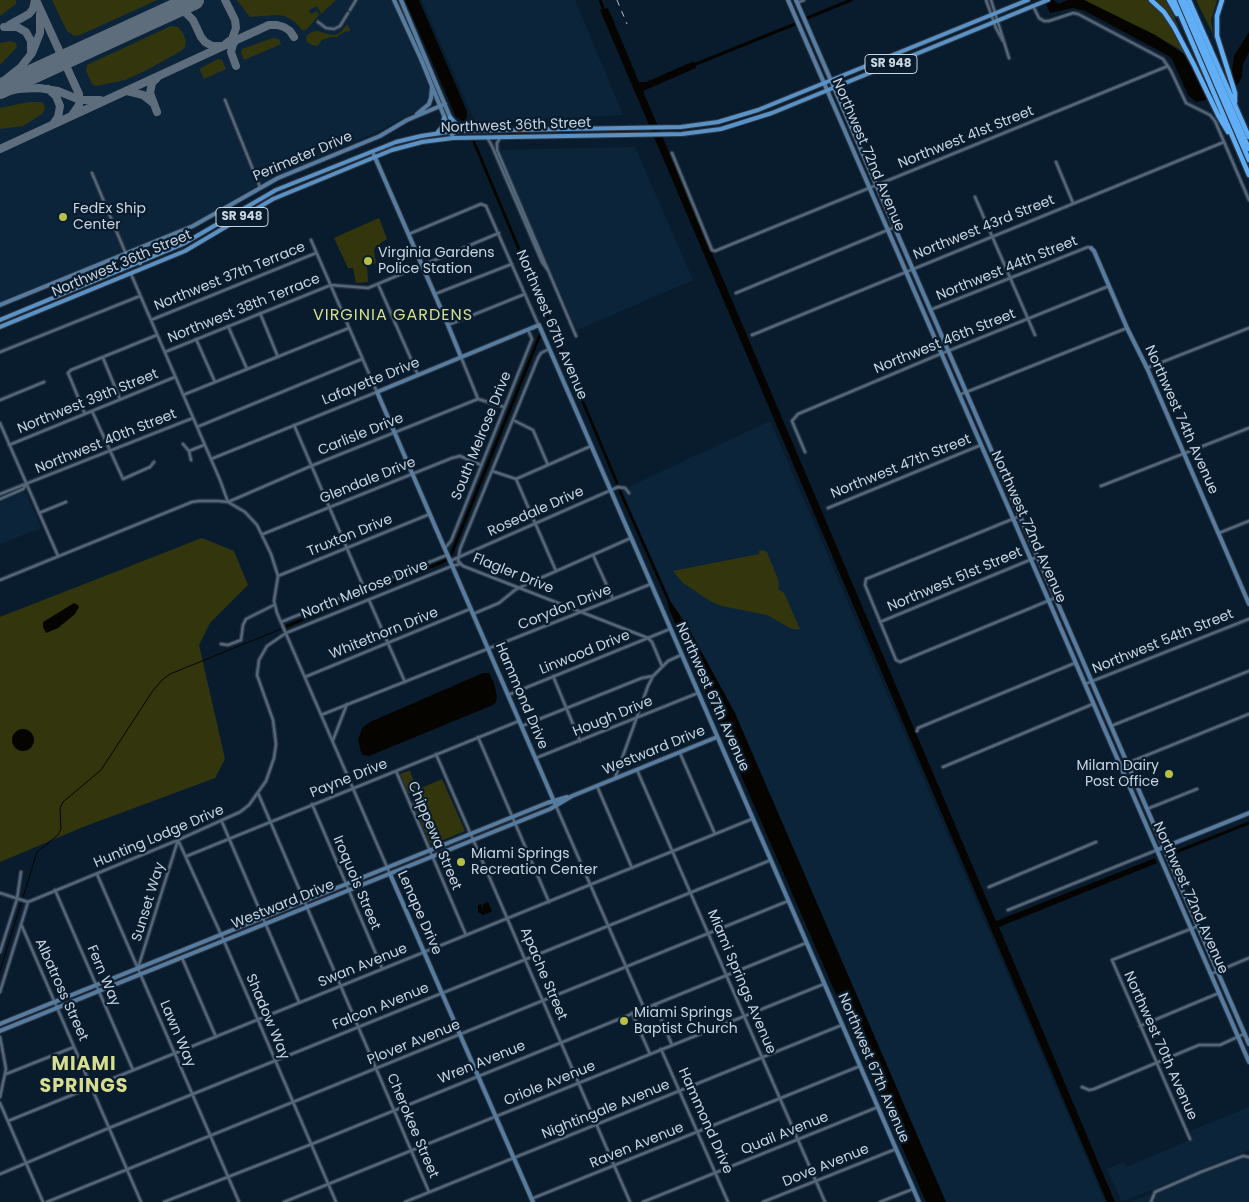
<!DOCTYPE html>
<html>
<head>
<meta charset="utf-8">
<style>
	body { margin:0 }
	canvas { display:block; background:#091c2d }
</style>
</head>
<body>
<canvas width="1249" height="1202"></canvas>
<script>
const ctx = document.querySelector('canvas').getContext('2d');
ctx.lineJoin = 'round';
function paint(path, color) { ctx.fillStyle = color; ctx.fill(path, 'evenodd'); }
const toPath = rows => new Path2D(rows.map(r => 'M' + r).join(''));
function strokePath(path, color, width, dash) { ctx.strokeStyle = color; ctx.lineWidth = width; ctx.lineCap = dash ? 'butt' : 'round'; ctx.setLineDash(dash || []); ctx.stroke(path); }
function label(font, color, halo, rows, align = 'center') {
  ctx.font = font + ' Poppins,sans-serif'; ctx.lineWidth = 4.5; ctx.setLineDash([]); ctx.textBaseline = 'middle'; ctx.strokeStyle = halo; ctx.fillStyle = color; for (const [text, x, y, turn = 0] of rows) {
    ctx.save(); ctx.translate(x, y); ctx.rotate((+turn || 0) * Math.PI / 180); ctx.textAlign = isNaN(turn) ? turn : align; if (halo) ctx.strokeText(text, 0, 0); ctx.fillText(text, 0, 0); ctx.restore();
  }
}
paint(toPath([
	[0,0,392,0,426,78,429,87,429,98,423,108,415,112,375,133,267,180,193,223,0,302],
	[422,0,575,0,623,115,477,122,471,113],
	[635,147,693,280,577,330,499,150],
	[770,421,1105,1202,943,1202,620,491],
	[23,492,26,493,41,528,0,544,0,501],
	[1249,1107,1249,1150,1122,1202,1107,1169,1124,1162,1127,1167,1192,1139,1190,1131],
	[1249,1156,1249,1202,1130,1202]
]), '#0b243a');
paint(toPath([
	[0,0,16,0,16,4,0,16],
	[52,0,157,0,80,35,74,36,67,31],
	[237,0,336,0,321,14,317,6,309,10,311,14,317,11,319,15,308,28,303,31,295,22,285,16,278,15,250,17],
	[1084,0,1147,0,1161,11,1166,19,1193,69,1192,70,1184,54,1179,49,1155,35],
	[1155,0,1167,0,1182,36,1165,10],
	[1196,0,1217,0,1211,20,1213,34],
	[347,24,351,31,344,32,337,37,331,37,322,40,317,46,312,45,307,42,306,38,307,35,312,32,317,31,332,35,338,34,342,31],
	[171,26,178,27,183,33,186,41,185,47,181,51,145,71,125,80,96,86,92,84,86,71,87,65],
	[273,38,279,39,281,44,244,60,241,52,242,49],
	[10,41,16,43,17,47,0,65,0,43],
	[218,59,222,60,226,69,204,79,200,70,201,68],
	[29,102,42,102,44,105,45,109,42,114,23,126,0,129,0,108],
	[379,218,387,239,375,247,374,251,376,263,367,266,368,282,356,283,353,268,348,268,334,238],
	[202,538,234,551,248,585,210,623,199,645,225,759,215,778,83,827,0,862,0,617],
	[764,550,767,552,777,577,779,583,778,589,784,593,800,629,792,629,767,615,722,606,710,601,683,583,673,571,759,554,759,551],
	[408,771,410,771,417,790,442,779,465,831,431,845,412,802,414,801,411,793,408,793,400,774]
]), '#33360d');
paint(toPath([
	[405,0,419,0,463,102,467,112,466,123,456,117],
	[1044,0,1054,0,1058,4,1068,0,1084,0,1155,35,1184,54,1194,71,1203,92,1233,79,1232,70,1234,56,1249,32,1249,52,1243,64,1242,77,1238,84,1207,98,1206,100,1196,102,1188,95,1172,59,1167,55,1085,11,1073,8,1050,13],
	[608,8,639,82,646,82,694,61,696,68,643,91,996,921,1155,858,1157,863,999,927,1115,1202,1107,1202,600,10],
	[666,595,687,625,735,713,946,1202,926,1202,669,609],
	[74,603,78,605,79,607,75,614,58,628,46,633,43,627,43,622],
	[483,673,489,673,494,683,497,697,496,702,493,705,369,756,363,755,361,752,358,740,362,728,370,722],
	'12 740a11 11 0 1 1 22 0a11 11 0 1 1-22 0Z',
	[488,902,492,911,487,914,485,911,486,914,483,915,478,912,478,905,481,904,483,909,483,904]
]), '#050400');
strokePath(toPath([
	[0,971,37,852,58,835,61,829,60,808,63,802,101,770,152,692,162,680,170,674,281,629]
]), '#050400', 1);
strokePath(toPath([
	[600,0,605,13],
	[807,18,851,0],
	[691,66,795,24],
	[474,142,617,483],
	[620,491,668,599],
	[451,555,540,335],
	[287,626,447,560],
	[1176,852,1249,823]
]), '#050400', 3);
strokePath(toPath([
	[36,0,79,94,79,105,72,115],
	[168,11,174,7,178,0],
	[166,13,175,10,186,13,193,20,201,37,205,42,212,46,223,46,232,39,236,28,235,20,225,0],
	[9,25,29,14,33,9,35,0],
	[4,27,17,27,26,32,31,41,31,52],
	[236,66,231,52,233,44,236,40],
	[157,78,152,83,150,93,157,112],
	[0,84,21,67,32,53,40,33,40,14],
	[48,89,56,96,60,106,58,117,53,124],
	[127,91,143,95,152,102],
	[0,93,18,89,39,88,58,91,80,100,100,100],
	[0,149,269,25,277,25,284,27,290,31,294,37]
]), '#5d6d7c', 8);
strokePath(toPath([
	[0,89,194,0]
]), '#5d6d7c', 20);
const street = toPath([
	[986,0,996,28,1003,41],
	[991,0,1009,58],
	[797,3,804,0],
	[1033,6,1039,18,1044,21,1049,21,1073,13,1078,14,1163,59,1171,71,1186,103,1210,115,1215,121,1249,200],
	[350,10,356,0],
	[318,22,326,28,334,29,340,26,348,13],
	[225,100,260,187],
	[487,137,492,146,542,262,547,269],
	[500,138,497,143,497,150,576,336],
	[672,153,712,250,715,251,1168,66],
	[1056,162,1073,203],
	[92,173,126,254],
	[975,197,1035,335],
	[409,234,481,204,486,206,538,324],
	[131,274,220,480,228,502,311,466,478,399,504,407],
	[378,284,418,375],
	[736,293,895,227],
	[435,294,512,264],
	[930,310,1088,247,1091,248],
	[260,313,278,357],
	[151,320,316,253],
	[448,325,525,294],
	[228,326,247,369],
	[752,335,1224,142],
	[196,339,215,382],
	[549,349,541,353,538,358,460,549,458,561,463,566,648,638,652,642,662,666],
	[0,352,140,296],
	[165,352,331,285,368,288,499,233],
	[461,357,478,399],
	[103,358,120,399],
	[1147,368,1249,328],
	[183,395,349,328],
	[959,395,1127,328],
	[0,400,44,382],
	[92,411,123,479,150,467,154,462],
	[85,414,71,380,68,373,71,370,157,335],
	[513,420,533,430,548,465],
	[0,423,58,556],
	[294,425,364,588],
	[197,427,362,359],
	[183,444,189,451,191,460],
	[9,445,175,377],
	[189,451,204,445],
	[805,452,792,421,798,414,933,357,1109,286],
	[211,459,377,392,311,240],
	[492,471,516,479,556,571],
	[516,479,591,446],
	[1101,486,1249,428],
	[0,494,193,418],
	[0,499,23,489,26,485],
	[828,508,981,445],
	[39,513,66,502],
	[1020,516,866,579,865,585,896,660,900,662,1055,598],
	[1219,533,1249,521],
	[263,534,452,458,460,456,481,465],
	[445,548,451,541,530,344,532,339,528,330],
	[593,555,613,599],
	[450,561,618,487,625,488,629,493],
	[278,576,430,514],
	[0,580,192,502,199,501,218,501,228,502,245,512,257,525,271,554,278,576,274,601,277,613,390,874],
	[369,600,405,682],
	[473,614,499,603,515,590,527,584,631,538],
	[281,622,447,555],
	[880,622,1037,557],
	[221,644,228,645,241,640,243,625,246,619,274,605],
	[553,676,580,741],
	[305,677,470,609],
	[1085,684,1249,619],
	[508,695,670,629],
	[321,715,651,584],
	[522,726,642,678,653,676],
	[1111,726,1249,671],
	[917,731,918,728,1075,663],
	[478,737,549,902],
	[333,740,347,704],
	[680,753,715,834],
	[436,754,630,1202],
	[536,758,698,693],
	[1120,766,1249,714],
	[943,767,1093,704],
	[637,770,825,1202],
	[396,771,466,935],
	[615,778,648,686,653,676,668,661,681,655],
	[597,786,632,868],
	[258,793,429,1192],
	[312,804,382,968],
	[556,806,644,1008],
	[1147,809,1197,789],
	[222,822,299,1002],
	[178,840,224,941,336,1202],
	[187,856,519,721],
	[97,874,239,1202],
	[989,887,1096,842],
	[55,890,133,1070],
	[0,893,28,902],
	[28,902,178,840,240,812,249,805,266,781,274,758,276,744,273,720,257,675,259,660,267,646,286,633,452,566,460,564],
	[1008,910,1157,850],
	[21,924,141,1202],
	[0,952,17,899,21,872],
	[182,958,216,1037],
	[138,968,178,840],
	[1211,974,1249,958],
	[0,992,28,902],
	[655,1004,672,1045],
	[632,1013,650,1054],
	[1140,1026,1219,993],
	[0,1037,6,1069,0,1097],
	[661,1049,728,1202],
	[6,1074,74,1047],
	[1082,1087,1089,1090,1094,1089,1199,1045,1220,1045,1244,1034],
	[0,1103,43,1202],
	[8,1121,752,819],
	[1190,1139,1112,960,1198,926],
	[0,1174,109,1128,771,860],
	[531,1199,860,1066],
	[47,1202,788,901],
	[164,1202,312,1144,806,943],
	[284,1202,824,984],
	[405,1202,842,1025],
	[643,1202,878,1107],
	[763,1202,896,1149],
	[880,1202,913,1189],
	[1151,1202,1155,1192,1201,1172,1243,1156,1249,1157]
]);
const secondary = toPath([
	[394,0,421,59,453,138],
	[401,0,450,117,454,133],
	[788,0,1249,1062],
	[796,0,1249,1044],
	[417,114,429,104,431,98,432,87],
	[374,155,448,325,461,357],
	[1091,248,1094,251,1127,328,1147,368,1249,604],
	[0,305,193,226,278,178,380,136,407,120,445,104],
	[556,806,377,392,539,325,919,1202],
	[1157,850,1249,813],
	[390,874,533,1202],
	[0,1024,547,803,567,797],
	[0,1031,550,809,572,796,717,737]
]);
const primary = toPath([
	[450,117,457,125,467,129],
	[437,133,442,127,444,118],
	[127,255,132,260,140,263],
	[121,270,127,261,126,254],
	[0,320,183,244,276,190,396,142,421,136,454,131,681,127,718,122,758,110,1028,0],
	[0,327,185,251,273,199,392,150,422,142,453,138,682,134,721,129,772,113,1048,0]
]);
const highway = toPath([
	[1151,0,1164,12,1174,27,1194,65,1218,115,1228,132],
	[1169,0,1177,14],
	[1174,0,1249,175],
	[1180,0,1249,160],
	[1184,0,1249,149],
	[1189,0,1249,137],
	[1222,0,1217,16,1217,36,1235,93,1235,102]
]);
strokePath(street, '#2c3442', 5);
strokePath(secondary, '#2c3442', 6);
strokePath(primary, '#2c3442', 6);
strokePath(highway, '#2c3442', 7);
strokePath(street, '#51677c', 2.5);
strokePath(secondary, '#567ca0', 4);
strokePath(primary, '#5a92c5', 4);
strokePath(highway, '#60aef5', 4.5);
strokePath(toPath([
	[617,0,627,24]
]), '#b1beca', 1, [6, 6]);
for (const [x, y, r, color] of [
	[63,217,5,"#b8c147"],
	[368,261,5,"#b8c147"],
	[1169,774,5,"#b8c147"],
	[461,862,5,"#b8c147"],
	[624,1021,5,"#b8c147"]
]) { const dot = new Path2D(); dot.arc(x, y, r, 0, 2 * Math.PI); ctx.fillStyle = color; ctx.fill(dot); strokePath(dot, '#091c2d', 2); }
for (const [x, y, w] of [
	[891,64,52],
	[242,217,52]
]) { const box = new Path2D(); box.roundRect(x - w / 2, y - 9.5, w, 19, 4); ctx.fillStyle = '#091c2d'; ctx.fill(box); strokePath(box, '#c9d5e1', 1); }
label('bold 12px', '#c9d5e1', null, [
	["SR 948",891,64],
	["SR 948",242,217]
]);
label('14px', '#c9d5e1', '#091c2d', [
	["Northwest 36th Street",516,126,-2],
	["Northwest 41st Street",966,138,-22],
	["Northwest 72nd Avenue",868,155,67],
	["Perimeter Drive",303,157,-23],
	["Northwest 43rd Street",984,228,-22],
	["Northwest 36th Street",122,264,-23],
	["Northwest 44th Street",1007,269,-22],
	["Northwest 37th Terrace",230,277,-22],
	["Northwest 38th Terrace",244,309,-22],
	["Northwest 67th Avenue",551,325,67],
	["Northwest 46th Street",945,342,-22],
	["Lafayette Drive",371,382,-22],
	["Northwest 39th Street",88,402,-22],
	["Northwest 74th Avenue",1181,420,66],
	["Carlisle Drive",361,435,-22],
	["South Melrose Drive",482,436,-68],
	["Northwest 40th Street",106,442,-22],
	["Northwest 47th Street",901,467,-22],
	["Glendale Drive",368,481,-22],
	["Rosedale Drive",536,512,-24],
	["Northwest 72nd Avenue",1028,527,66],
	["Truxton Drive",350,536,-22],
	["Flagler Drive",513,574,22],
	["Northwest 51st Street",955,580,-23],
	["North Melrose Drive",365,590,-22],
	["Corydon Drive",565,608,-22],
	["Whitethorn Drive",384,634,-22],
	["Northwest 54th Street",1163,642,-22],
	["Linwood Drive",585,653,-22],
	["Hammond Drive",521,696,67],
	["Northwest 67th Avenue",712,697,66],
	["Hough Drive",613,717,-22],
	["Westward Drive",654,751,-22],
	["Payne Drive",349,779,-22],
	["Chippewa Street",434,836,67],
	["Hunting Lodge Drive",159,837,-23],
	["Iroquois Street",356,883,67],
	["Northwest 72nd Avenue",1190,898,66],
	["Sunset Way",149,902,-73],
	["Westward Drive",283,905,-22],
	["Lenape Drive",419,913,66],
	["Swan Avenue",363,966,-22],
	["Apache Street",543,974,67],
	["Fern Way",103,976,67],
	["Miami Springs Avenue",741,982,67],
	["Albatross Street",61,990,66],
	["Falcon Avenue",381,1007,-22],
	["Shadow Way",267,1017,67],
	["Lawn Way",177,1034,67],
	["Plover Avenue",414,1043,-22],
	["Northwest 70th Avenue",1160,1046,66],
	["Wren Avenue",482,1063,-22],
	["Northwest 67th Avenue",873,1068,67],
	["Oriole Avenue",550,1084,-22],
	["Nightingale Avenue",606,1110,-22],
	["Hammond Drive",705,1121,66],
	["Cherokee Street",412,1126,67],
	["Quail Avenue",785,1134,-22],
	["Raven Avenue",637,1146,-22],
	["Dove Avenue",826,1166,-22]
]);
label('14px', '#c9d5e1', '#091c2d', [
	["FedEx Ship",73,209],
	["Center",73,225],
	["Virginia Gardens",378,253],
	["Police Station",378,269],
	["Milam Dairy",1159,766,"right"],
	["Post Office",1159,782,"right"],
	["Miami Springs",471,854],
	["Recreation Center",471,870],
	["Miami Springs",634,1013],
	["Baptist Church",634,1029]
], 'left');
ctx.letterSpacing = '1px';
label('16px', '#d7de91', '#091c2d', [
	["VIRGINIA GARDENS",393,316]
]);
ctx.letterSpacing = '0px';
ctx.letterSpacing = '1px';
label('bold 19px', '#d7de91', '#091c2d', [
	["MIAMI",84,1065],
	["SPRINGS",84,1087]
]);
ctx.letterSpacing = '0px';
</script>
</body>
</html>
